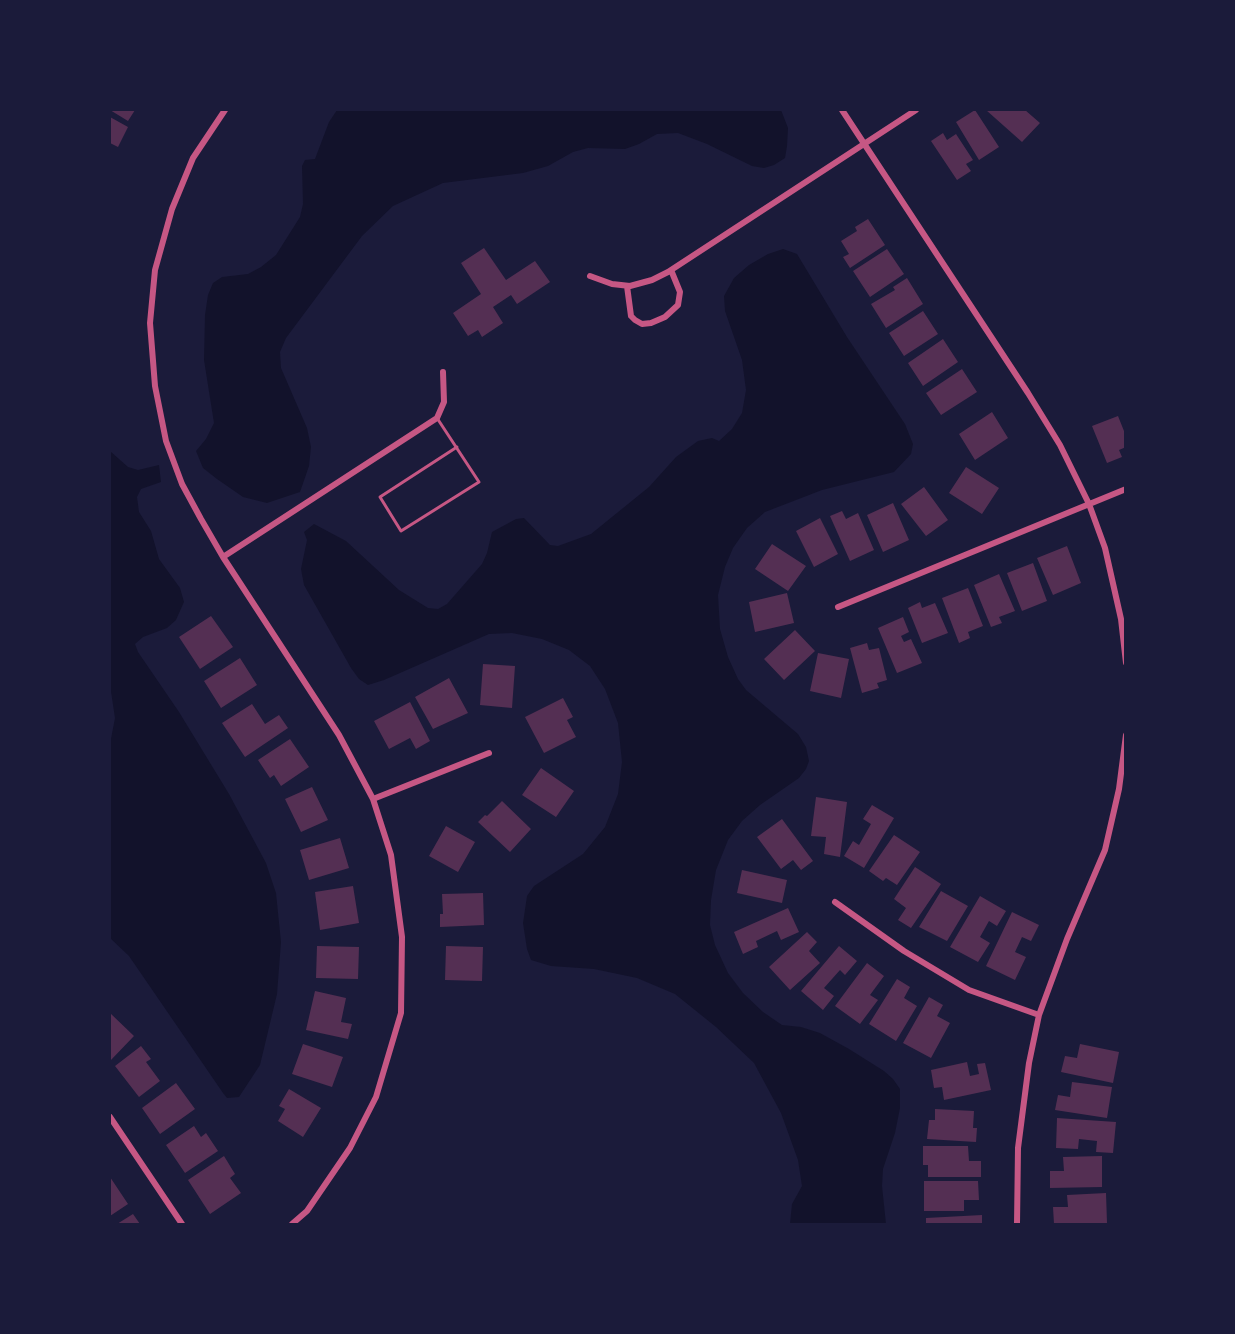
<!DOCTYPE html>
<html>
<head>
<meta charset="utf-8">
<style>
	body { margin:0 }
	#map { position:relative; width:1235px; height:1334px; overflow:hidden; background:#1b1b3a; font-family:"Varela Round",sans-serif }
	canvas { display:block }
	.frame { position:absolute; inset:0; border:111px solid #1b1b3a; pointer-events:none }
</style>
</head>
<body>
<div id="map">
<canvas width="1235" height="1334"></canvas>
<div class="frame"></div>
</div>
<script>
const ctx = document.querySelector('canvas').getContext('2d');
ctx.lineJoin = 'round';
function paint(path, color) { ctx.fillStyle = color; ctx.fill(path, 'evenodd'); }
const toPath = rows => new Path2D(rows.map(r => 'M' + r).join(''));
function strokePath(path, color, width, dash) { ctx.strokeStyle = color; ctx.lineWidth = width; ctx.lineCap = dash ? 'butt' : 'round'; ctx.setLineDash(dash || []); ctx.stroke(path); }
paint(toPath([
	[337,110,781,110,788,128,787,146,785,158,774,165,764,168,752,166,707,144,678,133,657,134,639,144,625,149,588,148,573,152,548,166,523,173,443,183,393,206,362,236,286,338,280,352,281,368,307,428,311,447,309,466,300,492,267,503,243,497,217,479,203,468,196,451,206,439,214,423,204,360,205,315,208,295,213,283,222,277,248,274,261,267,276,255,300,217,303,204,302,166,305,160,315,159,329,122],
	[783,249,797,254,847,337,905,424,913,444,911,454,894,472,822,490,765,512,747,528,733,548,725,567,718,595,720,629,728,657,738,679,746,690,798,734,806,747,809,761,806,769,799,778,760,805,742,821,728,840,716,870,711,900,710,925,715,945,728,973,743,993,763,1012,782,1025,801,1027,820,1033,849,1049,884,1071,893,1079,900,1089,900,1108,895,1133,883,1169,882,1186,886,1224,790,1224,792,1204,802,1186,798,1160,781,1113,754,1063,716,1027,675,994,637,978,594,969,551,966,531,960,527,949,523,923,527,896,534,886,583,854,605,827,618,794,622,762,618,723,605,689,590,666,569,650,542,639,512,633,489,634,384,680,368,685,359,679,351,668,304,585,301,569,307,540,304,532,314,524,346,541,399,590,428,608,438,609,447,604,482,564,487,553,492,532,516,519,524,518,550,545,558,546,591,534,649,487,676,457,698,441,712,438,719,441,732,429,742,413,746,390,742,360,725,311,724,296,734,278,749,265,768,254],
	[110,451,128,467,138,470,159,465,161,482,141,489,137,497,139,512,151,531,159,559,180,588,184,602,176,620,167,628,143,637,135,644,138,652,179,712,229,794,266,863,276,893,281,942,277,994,260,1065,239,1097,227,1098,223,1093,129,956,110,938,110,744,115,718,110,685]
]), '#12122b');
paint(toPath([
	[110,110,135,110,128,121],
	[975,110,999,147,979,160,956,122],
	[986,110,1025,110,1040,123,1022,142],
	[110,117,128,127,118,147,110,143],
	[943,133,947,140,956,134,973,160,966,164,971,171,957,180,931,141],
	[868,219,885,245,850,268,843,257,849,254,841,241,857,231,855,227],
	[484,248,506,280,535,261,550,282,517,304,511,295,493,307,503,323,482,337,478,330,468,336,453,313,481,294,461,263],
	[887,249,904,274,870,297,853,271],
	[907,278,923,304,886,328,871,304,895,290,893,287],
	[923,311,938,334,904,356,889,333],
	[943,339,958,362,923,386,908,363],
	[962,369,977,392,941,415,926,393],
	[992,412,1008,438,975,460,959,434],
	[1118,416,1126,436,1126,447,1119,450,1122,457,1107,463,1092,426],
	[966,467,999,488,982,514,949,493],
	[924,487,948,520,926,536,901,504],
	[893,503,909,540,883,552,867,515],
	[842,511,846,519,858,513,874,550,850,561,830,516],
	[820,518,838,554,814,567,796,531],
	[772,544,806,566,788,591,755,569],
	[1067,546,1081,583,1053,595,1037,558],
	[1033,563,1047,601,1022,611,1007,573],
	[999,574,1015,611,999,617,1002,623,991,627,974,585],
	[968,588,983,626,968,632,970,638,959,643,942,598],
	[787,593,794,623,755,632,749,602],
	[920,602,922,608,935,603,948,633,922,643,908,608],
	[211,616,233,647,200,669,179,637],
	[903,617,909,632,901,636,904,642,911,639,922,663,897,673,878,628],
	[795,630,815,651,784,680,764,659],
	[867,643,869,650,879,648,887,680,877,683,879,688,862,693,850,648],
	[818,653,849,659,841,698,810,691],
	[240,658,257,685,221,708,204,681],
	[483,664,515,666,512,708,480,705],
	[449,678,468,713,433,729,415,697],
	[563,698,573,717,567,720,576,737,544,753,525,717],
	[410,702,430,741,416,749,410,738,389,749,374,721],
	[252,704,265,724,279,715,288,728,245,757,222,723],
	[290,739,309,767,281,786,274,775,270,778,258,760],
	[541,768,574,791,556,817,522,795],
	[312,787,328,820,301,832,285,799],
	[816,797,847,802,840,857,824,854,826,837,811,836],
	[502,801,531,829,510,852,478,822,485,815,487,816],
	[872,805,894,818,864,868,844,856,853,841,859,845,871,824,863,819],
	[782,819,813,861,801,870,793,860,781,869,757,837],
	[446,826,475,842,458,872,429,856],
	[894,835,920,852,897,885,886,878,883,881,869,871],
	[340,838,349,868,309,880,300,850],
	[915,867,941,884,911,928,898,920,906,908,894,899],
	[742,870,787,880,782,903,737,893],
	[353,886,359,923,320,930,315,892],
	[941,891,968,906,947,941,919,927],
	[483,893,484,925,440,927,440,914,443,914,442,894],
	[980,896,1006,911,997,926,989,921,980,937,990,943,978,962,950,947],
	[788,908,799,932,781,940,777,931,756,941,758,947,743,954,734,932],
	[1012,912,1039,925,1031,941,1022,937,1015,952,1026,957,1015,980,986,966],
	[807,932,817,942,809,951,820,963,790,990,769,967],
	[317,946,359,947,358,979,316,978],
	[446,946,483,947,482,981,445,980],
	[839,946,857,961,845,975,840,970,824,988,834,996,823,1010,801,991],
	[867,963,884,976,870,995,878,1000,860,1024,835,1006],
	[897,979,910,987,904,998,917,1006,896,1041,869,1024],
	[315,991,346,998,341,1022,352,1024,348,1039,306,1030],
	[929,997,943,1005,937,1016,950,1023,931,1058,903,1043],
	[110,1013,134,1036,110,1061],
	[303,1044,343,1057,332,1087,292,1074],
	[1080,1044,1119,1052,1113,1083,1061,1072,1065,1056,1077,1058],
	[141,1046,151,1059,146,1062,160,1081,139,1097,115,1066],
	[967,1062,970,1076,979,1074,977,1064,985,1063,991,1090,944,1100,942,1087,934,1088,931,1070],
	[1072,1082,1112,1087,1107,1118,1055,1110,1058,1095,1070,1097],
	[176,1083,195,1109,160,1134,142,1108],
	[289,1089,321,1108,303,1137,278,1121,285,1109,279,1106],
	[935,1109,974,1111,973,1128,977,1128,976,1142,927,1139,929,1120,935,1120],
	[1057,1118,1116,1122,1113,1153,1096,1152,1097,1141,1079,1139,1078,1149,1056,1148],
	[194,1126,201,1137,206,1133,218,1151,185,1173,166,1145],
	[923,1146,968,1146,969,1161,981,1161,981,1177,928,1177,928,1165,923,1165],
	[224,1156,235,1174,230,1178,241,1193,210,1214,188,1180],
	[1102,1156,1102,1187,1050,1188,1050,1171,1064,1171,1063,1157],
	[110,1177,128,1204,110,1216],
	[924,1181,978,1181,979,1200,964,1200,964,1211,924,1211],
	[1106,1193,1107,1223,1054,1224,1053,1207,1068,1207,1067,1195],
	[133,1214,140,1224,117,1224],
	[982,1215,982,1224,926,1224,926,1218]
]), '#542f53');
strokePath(toPath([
	[437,418,479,482,401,531,380,497,457,447]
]), '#c65784', 3);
strokePath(toPath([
	[225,110,193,158,172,209,155,270,150,323,155,386,166,441,182,484,201,519,223,557,339,735,373,799,391,855,402,937,401,1013,376,1097,350,1148,307,1211,292,1224],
	[842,110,1028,393,1060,445,1089,504,1105,548,1121,619,1126,663],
	[590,276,612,284,630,286,652,280,668,272,916,110],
	[627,286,631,316,635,320,642,324,651,323,665,317,678,305,680,292,671,270],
	[223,557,437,418,444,402,443,372],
	[838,607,1126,489],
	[373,799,489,753],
	[835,902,904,951,969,990,1039,1015],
	[110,1117,182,1224],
	[1017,1224,1018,1148,1029,1063,1039,1015,1067,939,1105,850,1119,789,1126,735]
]), '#c65784', 6);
</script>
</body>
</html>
